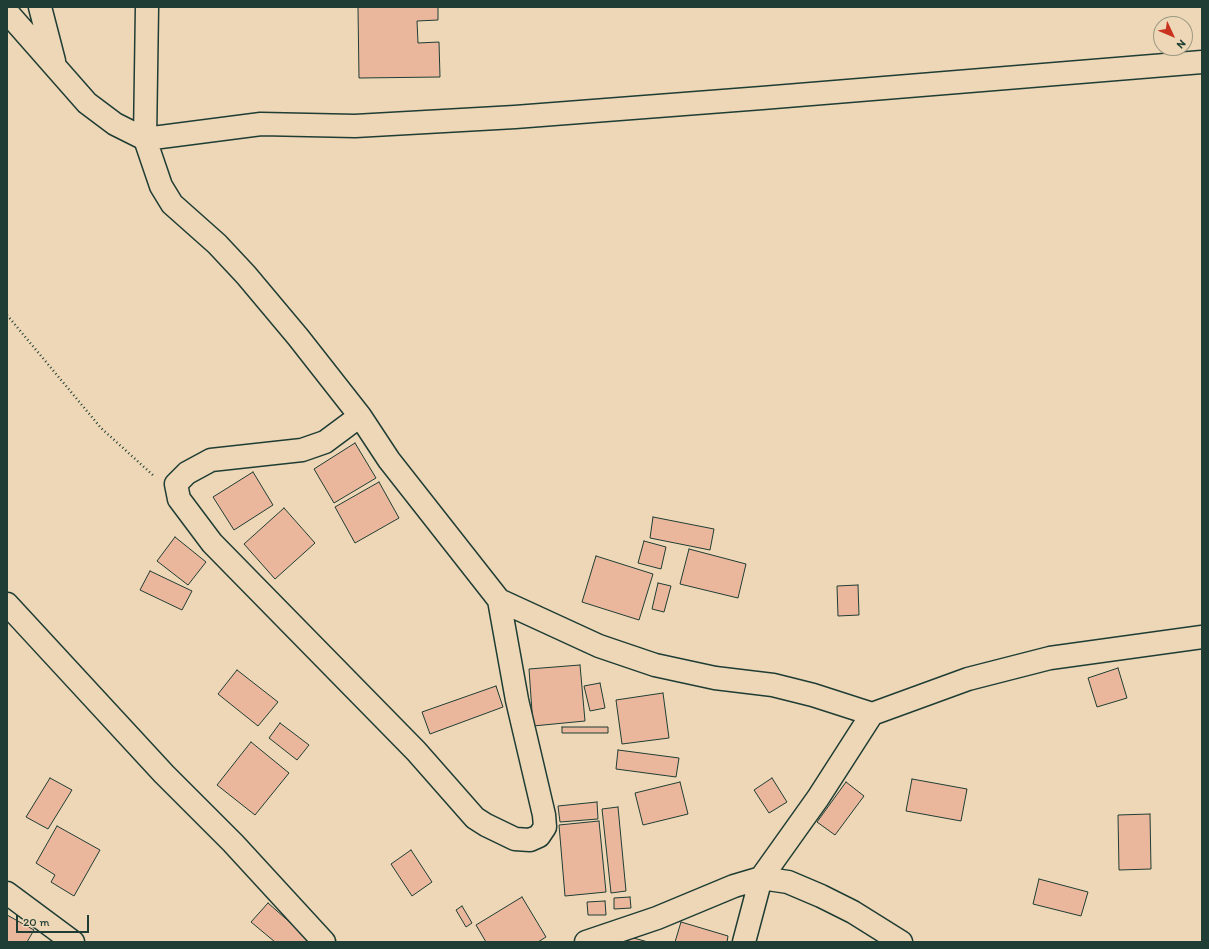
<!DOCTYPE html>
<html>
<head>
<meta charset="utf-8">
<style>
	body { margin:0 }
	#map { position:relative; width:1209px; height:949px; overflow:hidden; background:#edd7b6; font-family:Itim,sans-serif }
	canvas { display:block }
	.frame { position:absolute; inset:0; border:8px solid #1f3d34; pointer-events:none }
	.north { position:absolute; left:1153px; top:16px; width:40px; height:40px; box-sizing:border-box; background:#edd7b6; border:1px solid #9b9982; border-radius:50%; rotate:134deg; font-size:11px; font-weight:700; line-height:16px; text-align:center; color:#1f3d34 }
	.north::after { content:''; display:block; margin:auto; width:14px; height:18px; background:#c8321e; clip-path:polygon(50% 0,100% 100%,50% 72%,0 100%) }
	.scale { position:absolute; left:16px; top:915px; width:73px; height:18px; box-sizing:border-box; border:2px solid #1f3d34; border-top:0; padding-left:5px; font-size:12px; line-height:14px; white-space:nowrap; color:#1f3d34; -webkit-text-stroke:3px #edd7b6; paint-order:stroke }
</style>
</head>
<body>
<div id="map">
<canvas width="1209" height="949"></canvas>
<div class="frame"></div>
<div class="north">N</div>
<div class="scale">20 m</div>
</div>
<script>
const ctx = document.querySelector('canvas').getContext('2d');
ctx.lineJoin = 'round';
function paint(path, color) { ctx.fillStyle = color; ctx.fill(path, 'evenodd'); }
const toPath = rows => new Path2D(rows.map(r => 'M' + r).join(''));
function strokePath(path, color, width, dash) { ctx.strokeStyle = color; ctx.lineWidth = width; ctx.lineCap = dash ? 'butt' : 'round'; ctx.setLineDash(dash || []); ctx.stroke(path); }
const building = toPath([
	[358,7,438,7,438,20,417,21,418,43,439,42,440,77,359,78,358,7],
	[355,443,376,478,334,503,314,469,355,443],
	[253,472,273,505,234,530,213,497,253,472],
	[379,482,399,518,355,543,335,507,379,482],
	[284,508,315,543,275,579,244,544,284,508],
	[653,517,714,529,710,550,650,538,653,517],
	[175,537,206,562,188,585,157,561,175,537],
	[644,541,666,547,661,569,638,563,644,541],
	[689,549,746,564,738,598,680,584,689,549],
	[596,556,653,574,639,620,582,602,596,556],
	[150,571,192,591,182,610,140,590,150,571],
	[658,583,671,586,664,612,652,609,658,583],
	[858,585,859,615,838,616,837,586,858,585],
	[580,665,585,721,533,726,529,669,580,665],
	[1118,668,1127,698,1097,707,1088,678,1118,668],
	[237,670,278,702,258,726,218,694,237,670],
	[600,683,605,708,590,711,584,686,600,683],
	[496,686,503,707,430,734,422,712,496,686],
	[663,693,669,738,622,744,616,700,663,693],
	[280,723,309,745,297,760,269,738,280,723],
	[562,727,608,727,608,733,562,733,562,727],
	[251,742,289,773,255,815,217,785,251,742],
	[618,750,679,758,676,777,616,769,618,750],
	[50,778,72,790,48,829,26,817,50,778],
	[772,778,787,802,769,813,754,790,772,778],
	[912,779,967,789,961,821,906,811,912,779],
	[680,782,688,814,643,825,635,793,680,782],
	[846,782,864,796,835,835,817,822,846,782],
	[597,802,598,819,560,822,558,806,597,802],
	[618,807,626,891,611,893,602,809,618,807],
	[1150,814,1151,869,1119,870,1118,815,1150,814],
	[599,821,606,892,565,896,559,825,599,821],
	[57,826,100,850,74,896,51,882,55,875,36,863,57,826],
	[411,850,432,882,412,896,391,864,411,850],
	[1039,879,1088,892,1081,916,1033,904,1039,879],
	[522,897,546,937,538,942,486,942,476,925,522,897],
	[630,897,631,908,614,909,614,898,630,897],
	[605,901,606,915,588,915,587,902,605,901],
	[268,903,310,940,308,942,275,942,251,922,268,903],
	[462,906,472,923,466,927,456,910,462,906],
	[7,915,34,930,27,942,7,942,7,915],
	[681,922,728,936,727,942,675,942,681,922],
	[630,937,648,942,628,942,630,937]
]);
paint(building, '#eab79c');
strokePath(building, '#1f3d34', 1);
const minor = toPath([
	[40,7,54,61],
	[147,7,145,139,161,186,172,204,217,244,246,275,298,337,360,416,389,460,499,600,517,700,544,815,545,827,539,836,530,840,515,839,486,825,475,818,416,751,212,543,179,499,176,484,187,473,211,460,302,450,325,442,360,416],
	[7,12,87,103,115,124,145,139,261,124,355,126,515,117,762,98,1202,62],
	[499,600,599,646,655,665,715,678,773,685,813,695,872,714],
	[7,604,164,774,233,843,324,942],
	[7,893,73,942],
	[586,942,657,918,734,886,761,878,788,882,821,896,853,912,901,942],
	[744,942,761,878,818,798,872,714,968,679,1050,658,1202,637]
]);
strokePath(minor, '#1f3d34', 25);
strokePath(toPath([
	[7,315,101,428,155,477]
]), '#1f3d34', 2.5, [1, 3]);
strokePath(minor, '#edd7b6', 22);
</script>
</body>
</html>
